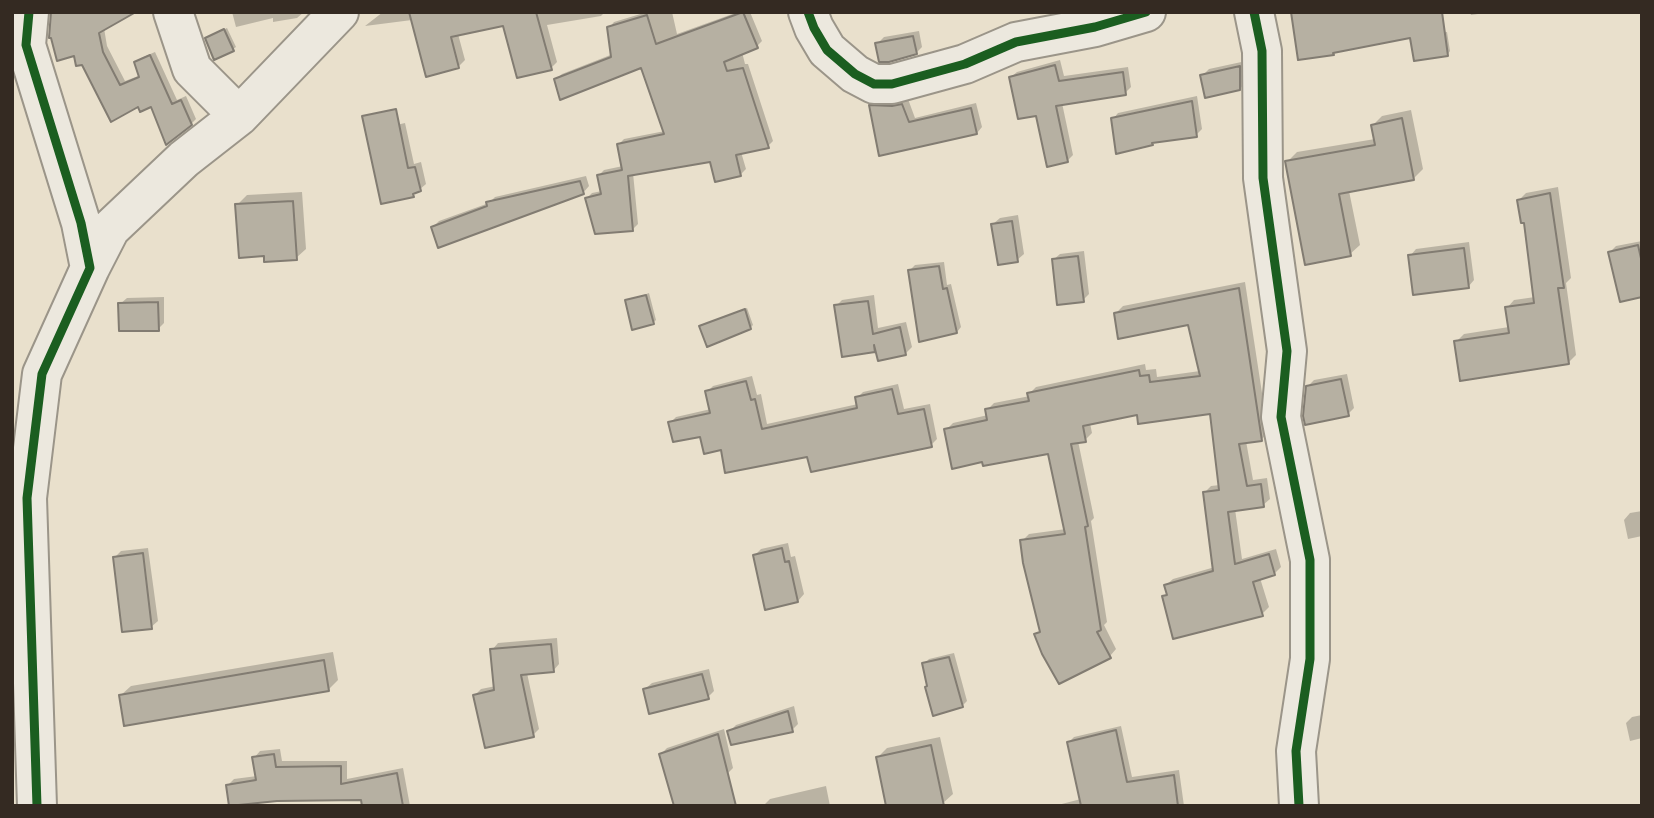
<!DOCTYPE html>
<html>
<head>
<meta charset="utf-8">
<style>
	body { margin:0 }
	#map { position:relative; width:1654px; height:818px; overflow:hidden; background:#e9e0cc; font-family:"IM FELL DW Pica",serif }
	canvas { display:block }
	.frame { position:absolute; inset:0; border:14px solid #342a22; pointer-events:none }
</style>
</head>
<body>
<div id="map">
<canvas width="1654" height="818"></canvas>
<div class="frame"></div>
</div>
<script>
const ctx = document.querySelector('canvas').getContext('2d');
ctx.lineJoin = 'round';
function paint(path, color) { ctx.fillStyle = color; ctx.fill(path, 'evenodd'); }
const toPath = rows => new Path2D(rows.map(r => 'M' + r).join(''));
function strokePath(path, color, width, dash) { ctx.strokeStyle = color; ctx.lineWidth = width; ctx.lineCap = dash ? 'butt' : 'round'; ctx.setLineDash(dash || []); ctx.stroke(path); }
paint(toPath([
	[232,12,304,12,297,18,273,22,273,18,236,27],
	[383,12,605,12,601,16,547,25,557,62,551,68,504,24,458,34,465,60,459,66,427,75,412,20,365,26],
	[647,12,672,12,677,34,738,12,750,12,762,41,757,46,742,52,745,64,748,64,773,141,768,146,741,152,746,169,741,174,711,160,633,173,638,224,633,229,587,198,592,193,602,191,599,175,604,170,623,166,619,144,624,139,665,131,642,66,556,79,562,74,613,54,609,28,614,22],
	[1470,12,1492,12,1471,15],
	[104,28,107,46,125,81,141,75,136,63,141,58,155,52,177,100,186,96,196,119,191,124,152,105,139,105,83,63,75,54],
	[227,28,236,47,233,49,207,38],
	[919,31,922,47,916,53,877,44,884,37],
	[1447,32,1450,51,1448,54,1415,37],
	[1060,60,1064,76,1128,67,1131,87,1125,93,1062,103,1073,155,1067,161,1011,77,1017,72],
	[1246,61,1246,82,1240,89,1202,76,1209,69],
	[1197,96,1202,129,1196,135,1154,141,1152,144,1113,119,1118,113],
	[908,99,915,118,976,103,982,127,977,133,880,153,870,105,876,100],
	[1411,110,1423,169,1413,179,1349,191,1360,245,1350,254,1287,162,1297,152,1375,139,1373,125,1382,116],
	[405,123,414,164,421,162,426,184,413,195,375,130],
	[586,176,589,186,583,193,433,227,439,221,489,203,495,197],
	[1558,187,1571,278,1566,283,1576,355,1568,363,1456,342,1464,334,1509,327,1507,308,1514,300,1535,297,1525,221,1518,201,1526,193],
	[302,192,306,249,296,258,266,254,237,205,247,195],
	[1018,215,1024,254,1017,260,993,224,1000,218],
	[1642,241,1642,295,1609,253,1616,246],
	[1469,242,1474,280,1468,287,1410,256,1416,249],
	[1084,251,1089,294,1083,300,1053,260,1060,254],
	[944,262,947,285,951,284,961,327,957,332,910,270,915,265],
	[1245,282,1268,432,1262,439,1246,441,1253,480,1267,478,1270,499,1263,505,1235,509,1242,559,1276,549,1281,567,1274,574,1260,578,1269,607,1262,614,1164,597,1168,593,1166,585,1173,579,1215,567,1205,492,1211,486,1220,485,1212,412,1139,413,1090,423,1092,433,1085,440,1078,441,1094,518,1091,521,1107,622,1104,625,1116,649,1110,656,1036,635,1041,629,1022,541,1029,534,1066,529,1050,452,984,460,946,430,953,423,988,415,987,410,994,403,1030,396,1029,394,1036,387,1145,364,1146,370,1156,369,1157,377,1200,371,1190,323,1116,313,1123,306],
	[649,293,656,320,653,323,627,301],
	[874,295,878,328,906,322,912,347,906,353,877,348,874,351,836,306,842,300],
	[164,297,164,323,158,329,120,304,127,298],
	[747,308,753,325,750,328,704,324],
	[1347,374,1354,408,1348,414,1307,387,1314,380],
	[752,376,757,395,761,394,767,424,858,404,857,398,863,392,898,384,904,409,930,404,937,439,931,445,808,455,722,448,702,435,670,423,676,417,711,409,707,392,713,386],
	[1642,511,1642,536,1628,539,1624,520,1630,513],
	[788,543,791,557,795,556,804,594,798,601,755,555,761,549],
	[148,548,158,621,151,627,114,558,121,551],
	[557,638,559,664,553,671,527,673,539,729,533,735,475,695,481,689,496,686,492,650,498,643],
	[333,652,338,680,328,690,121,695,131,686],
	[954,653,967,701,962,706,924,664,929,659],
	[709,669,714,691,708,697,645,689,652,683],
	[794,706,798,724,792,730,729,732,736,725],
	[1642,715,1642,738,1630,741,1626,723,1632,717],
	[1121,726,1132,777,1179,770,1184,806,1054,806,1081,799,1069,742,1074,737],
	[724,729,733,768,727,774,661,754,667,748],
	[940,737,953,794,943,803,877,758,887,748],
	[280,749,282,761,347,761,347,779,403,768,410,806,364,806,362,799,228,785,234,779,257,776,254,758,260,751],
	[826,786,830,806,763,806,770,799]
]), '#0003');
const building = toPath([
	[51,12,136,12,99,33,103,52,120,85,139,77,134,62,150,55,172,104,181,100,192,125,166,145,151,107,140,112,138,107,111,122,82,65,76,66,74,56,57,61,51,38,49,38,51,12],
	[409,12,536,12,552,70,517,78,503,26,451,37,459,68,426,77,409,12],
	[743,12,758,48,724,62,727,71,743,68,769,148,736,155,741,176,715,182,710,162,628,176,633,231,595,234,585,198,601,194,597,175,622,170,617,144,664,134,641,68,560,100,554,79,611,57,607,27,647,15,656,44,743,12],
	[1291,12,1442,12,1448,56,1414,61,1410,38,1333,53,1334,55,1298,60,1291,12],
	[224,29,234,51,214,60,205,38,224,29],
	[913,36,917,54,889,62,879,62,875,43,913,36],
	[1055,65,1059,81,1123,72,1126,95,1056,106,1068,162,1047,167,1036,116,1018,119,1009,77,1055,65],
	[1240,66,1240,90,1205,98,1200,75,1240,66],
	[1192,101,1197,137,1152,143,1153,145,1116,154,1111,118,1192,101],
	[902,104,909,122,971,108,977,134,879,156,869,105,892,106,902,104],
	[396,109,408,168,415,167,421,191,413,194,414,197,381,204,362,116,396,109],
	[1402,118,1414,180,1339,194,1351,256,1305,265,1285,161,1375,145,1371,125,1402,118],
	[580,181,584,194,438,248,431,227,487,206,486,202,580,181],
	[1550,193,1564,288,1558,288,1569,364,1460,381,1454,341,1509,333,1505,307,1534,303,1524,223,1521,223,1517,200,1550,193],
	[293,201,297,260,264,262,264,256,239,258,235,204,293,201],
	[1012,221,1018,262,998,265,991,224,1012,221],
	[1638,245,1642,263,1642,297,1620,302,1608,252,1638,245],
	[1464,248,1469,288,1413,295,1408,255,1464,248],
	[1078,256,1084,302,1057,305,1052,259,1078,256],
	[939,266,943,289,947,288,957,333,919,342,908,270,939,266],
	[1239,288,1262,441,1239,444,1247,486,1261,484,1264,507,1228,512,1235,564,1269,554,1275,575,1253,582,1263,616,1173,639,1162,596,1167,595,1164,585,1213,571,1203,492,1219,490,1210,414,1138,424,1137,415,1083,426,1086,442,1071,444,1088,526,1085,527,1101,630,1097,632,1111,658,1059,684,1042,654,1034,634,1040,632,1023,563,1020,540,1065,534,1048,454,983,466,982,462,952,469,944,429,987,420,985,409,1029,401,1027,393,1139,370,1140,376,1149,375,1150,382,1200,376,1188,325,1118,339,1114,313,1239,288],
	[646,295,654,324,632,330,625,300,646,295],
	[868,301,873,334,900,327,906,355,878,361,874,345,875,352,842,357,834,305,868,301],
	[158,302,159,331,119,331,118,303,158,302],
	[745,309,751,329,707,347,699,326,745,309],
	[1341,379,1349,416,1305,425,1303,416,1306,386,1341,379],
	[746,381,751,400,755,399,762,429,857,408,855,397,892,389,898,414,924,409,932,447,811,472,807,457,725,473,721,450,704,454,700,437,673,442,668,422,710,413,705,391,746,381],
	[782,548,785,562,789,561,798,602,765,610,753,555,782,548],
	[143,553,152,629,122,632,113,557,143,553],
	[551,644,554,672,521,675,534,737,485,748,473,695,494,690,490,649,551,644],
	[949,657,963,707,933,716,925,687,927,686,922,663,949,657],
	[324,660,329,691,124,726,119,695,324,660],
	[702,674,709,699,649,714,643,689,702,674],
	[788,711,793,732,731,745,727,731,788,711],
	[1116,730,1127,782,1174,775,1178,806,1081,806,1067,742,1116,730],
	[718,734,736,806,674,806,659,754,718,734],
	[931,745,944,806,886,806,876,757,931,745],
	[274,754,276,767,341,766,341,784,397,773,403,806,362,806,361,800,277,801,229,806,226,785,256,780,252,757,274,754]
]);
paint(building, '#b6b0a2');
strokePath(building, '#827c72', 2);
const minor = toPath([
	[29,12,26,45,81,223,90,268,42,374,27,498,37,806],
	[173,12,192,69,239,116],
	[808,12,814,28,827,50,855,74,874,84,892,84,965,64,1016,42,1095,27,1146,12],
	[1254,12,1262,51,1263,178,1287,351,1281,417,1310,560,1310,659,1296,751,1299,806],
	[90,268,110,229,184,159,239,116,339,12]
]);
strokePath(minor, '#9b9589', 42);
strokePath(minor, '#ece8de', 38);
strokePath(toPath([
	[29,12,26,45,81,223,90,268,42,374,27,498,37,806],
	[808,12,814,28,827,50,855,74,874,84,892,84,965,64,1016,42,1095,27,1146,12],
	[1254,12,1262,51,1263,178,1287,351,1281,417,1310,560,1310,659,1296,751,1299,806]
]), '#1b5e20', 9);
</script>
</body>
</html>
